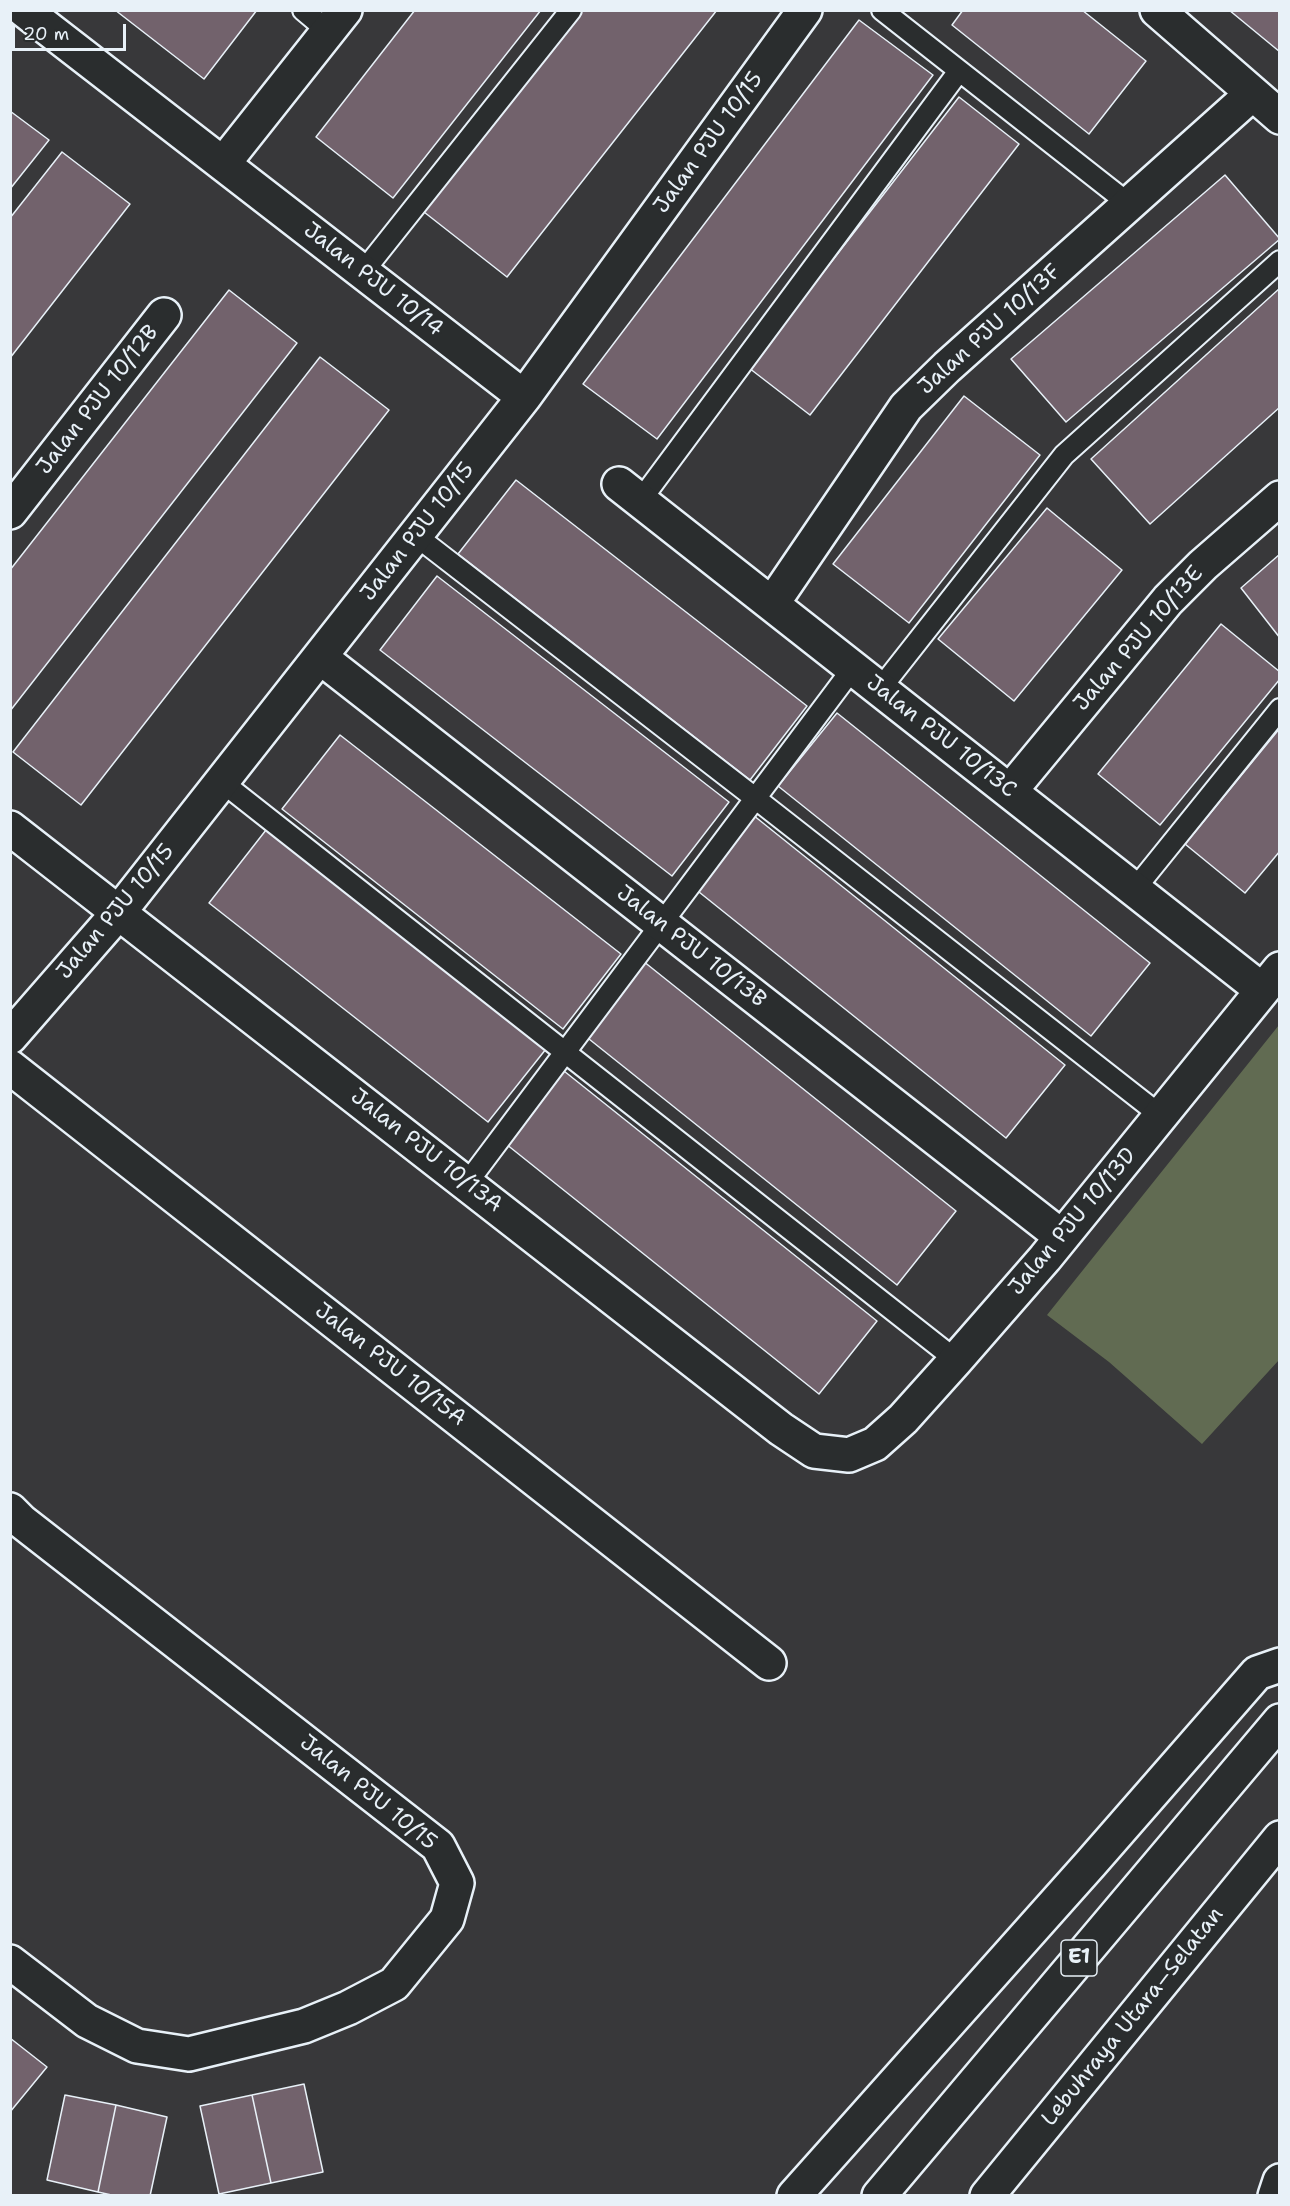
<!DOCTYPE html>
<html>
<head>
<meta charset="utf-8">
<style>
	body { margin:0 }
	#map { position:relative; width:1290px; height:2206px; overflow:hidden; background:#38383a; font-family:"Shantell Sans",sans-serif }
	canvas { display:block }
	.frame { position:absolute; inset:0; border:12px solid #e8f1f8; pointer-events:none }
	.scale { position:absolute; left:12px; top:24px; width:114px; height:27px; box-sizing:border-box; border:3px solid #e8f1f8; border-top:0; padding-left:8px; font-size:18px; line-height:21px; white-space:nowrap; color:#e8f1f8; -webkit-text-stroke:4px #2a2d2e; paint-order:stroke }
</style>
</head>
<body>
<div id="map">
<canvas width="1290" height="2206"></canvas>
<div class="frame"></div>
<div class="scale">20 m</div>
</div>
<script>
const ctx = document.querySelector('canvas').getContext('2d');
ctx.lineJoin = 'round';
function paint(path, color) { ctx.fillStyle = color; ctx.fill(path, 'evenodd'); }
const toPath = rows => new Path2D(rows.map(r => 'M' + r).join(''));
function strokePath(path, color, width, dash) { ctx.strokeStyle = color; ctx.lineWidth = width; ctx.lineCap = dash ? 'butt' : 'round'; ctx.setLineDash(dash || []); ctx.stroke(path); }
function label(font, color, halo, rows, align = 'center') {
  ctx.font = font + ' "Shantell Sans",sans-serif'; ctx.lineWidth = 4.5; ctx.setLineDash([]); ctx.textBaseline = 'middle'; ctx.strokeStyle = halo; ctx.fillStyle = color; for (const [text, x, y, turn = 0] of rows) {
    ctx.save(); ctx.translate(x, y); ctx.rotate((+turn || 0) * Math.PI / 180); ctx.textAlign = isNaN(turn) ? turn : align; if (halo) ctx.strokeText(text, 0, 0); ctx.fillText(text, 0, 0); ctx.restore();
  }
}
paint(toPath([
	[1279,1025,1279,1360,1202,1444,1109,1362,1047,1315]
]), '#616b52');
const building = toPath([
	[115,10,257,10,204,79,115,10],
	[415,10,541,10,393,198,316,137,415,10],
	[582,10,717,10,507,277,424,212,582,10],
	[963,10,1082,10,1146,61,1089,134,952,25,963,10],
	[1229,10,1280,10,1280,52,1229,10],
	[859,20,933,75,657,439,583,384,859,20],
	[959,97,1019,144,810,415,749,368,959,97],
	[10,111,49,140,10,189,10,111],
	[62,152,130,204,10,358,10,218,62,152],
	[1225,175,1280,239,1066,422,1011,359,1225,175],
	[1280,288,1280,407,1150,524,1091,459,1280,288],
	[229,290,297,343,10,711,10,570,229,290],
	[320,357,389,410,81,805,13,752,320,357],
	[964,396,1040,455,909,623,833,564,964,396],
	[516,480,807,706,750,780,458,554,516,480],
	[1047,508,1122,570,1014,701,938,639,1047,508],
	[1280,554,1280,638,1241,588,1280,554],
	[437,576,729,802,672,876,380,650,437,576],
	[1221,624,1280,672,1280,679,1160,825,1098,774,1221,624],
	[837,713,1150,963,1091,1036,778,786,837,713],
	[1280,728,1280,851,1245,893,1185,844,1280,728],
	[340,735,621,954,563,1029,282,809,340,735],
	[753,815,1065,1065,1006,1138,694,888,753,815],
	[266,830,546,1049,488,1122,209,903,266,830],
	[643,961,956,1211,897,1285,584,1035,643,961],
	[564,1071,877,1321,819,1394,506,1144,564,1071],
	[10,2038,47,2067,10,2112,10,2038],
	[304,2084,323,2172,271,2183,252,2095,304,2084],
	[65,2095,116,2105,98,2192,47,2180,65,2095],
	[252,2095,271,2183,219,2194,200,2106,252,2095],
	[116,2105,167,2117,150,2196,116,2196,98,2192,116,2105]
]);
paint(building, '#72626c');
strokePath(building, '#e8f1f8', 1.5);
const service = toPath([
	[303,10,328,31],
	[882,10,1129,204],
	[363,272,571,10],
	[640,501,959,71],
	[415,535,755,798,1160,1115],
	[880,689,1064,455,1280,261],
	[222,782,956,1360],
	[1134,890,1280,709],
	[467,1183,853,668]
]);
const minor = toPath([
	[24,10,524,397],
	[1157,10,1280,117],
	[223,164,345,10],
	[619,484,1262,990],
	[10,512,164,315],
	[772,604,906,407,947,367,1252,94],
	[320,657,1062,1237],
	[1010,791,1168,600,1203,565,1280,498],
	[10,828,781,1429,814,1451,849,1455,875,1444,903,1419,956,1360,1045,1258,1280,969],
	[10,1037,119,912,524,397,805,10],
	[10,1067,769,1663],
	[10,1510,21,1521,438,1846,457,1883,447,1919,394,1984,348,2008,304,2026,189,2054,137,2046,87,2021,10,1962]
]);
const motorway = toPath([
	[794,2196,1091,1863,1257,1673,1280,1665],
	[879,2196,1280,1721],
	[987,2196,1280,1838],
	[1275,2196,1280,2181]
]);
strokePath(service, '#e8f1f8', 24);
strokePath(minor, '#e8f1f8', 38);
strokePath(motorway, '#e8f1f8', 38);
strokePath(service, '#2a2d2e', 20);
strokePath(minor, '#2a2d2e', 33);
strokePath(motorway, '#2a2d2e', 33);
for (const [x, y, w] of [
	[1079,1958,36]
]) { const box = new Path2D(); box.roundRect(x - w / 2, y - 18, w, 36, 4.5); ctx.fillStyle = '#2a2d2e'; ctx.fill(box); strokePath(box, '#e8f1f8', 1.5); }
label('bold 21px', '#e8f1f8', null, [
	["E1",1079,1958]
]);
label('22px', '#e8f1f8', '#2a2d2e', [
	["Jalan PJU 10/15",709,143,-54],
	["Jalan PJU 10/14",373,280,38],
	["Jalan PJU 10/13F",990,330,-42],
	["Jalan PJU 10/12B",98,400,-52],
	["Jalan PJU 10/15",418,532,-52],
	["Jalan PJU 10/13E",1139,639,-49],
	["Jalan PJU 10/13C",941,737,38],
	["Jalan PJU 10/15",116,912,-50],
	["Jalan PJU 10/13B",691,947,38],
	["Jalan PJU 10/13A",426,1151,38],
	["Jalan PJU 10/13D",1073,1222,-50],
	["Jalan PJU 10/15A",390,1365,38],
	["Jalan PJU 10/15",368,1793,39],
	["Lebuhraya Utara–Selatan",1133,2017,-51]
]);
</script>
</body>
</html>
